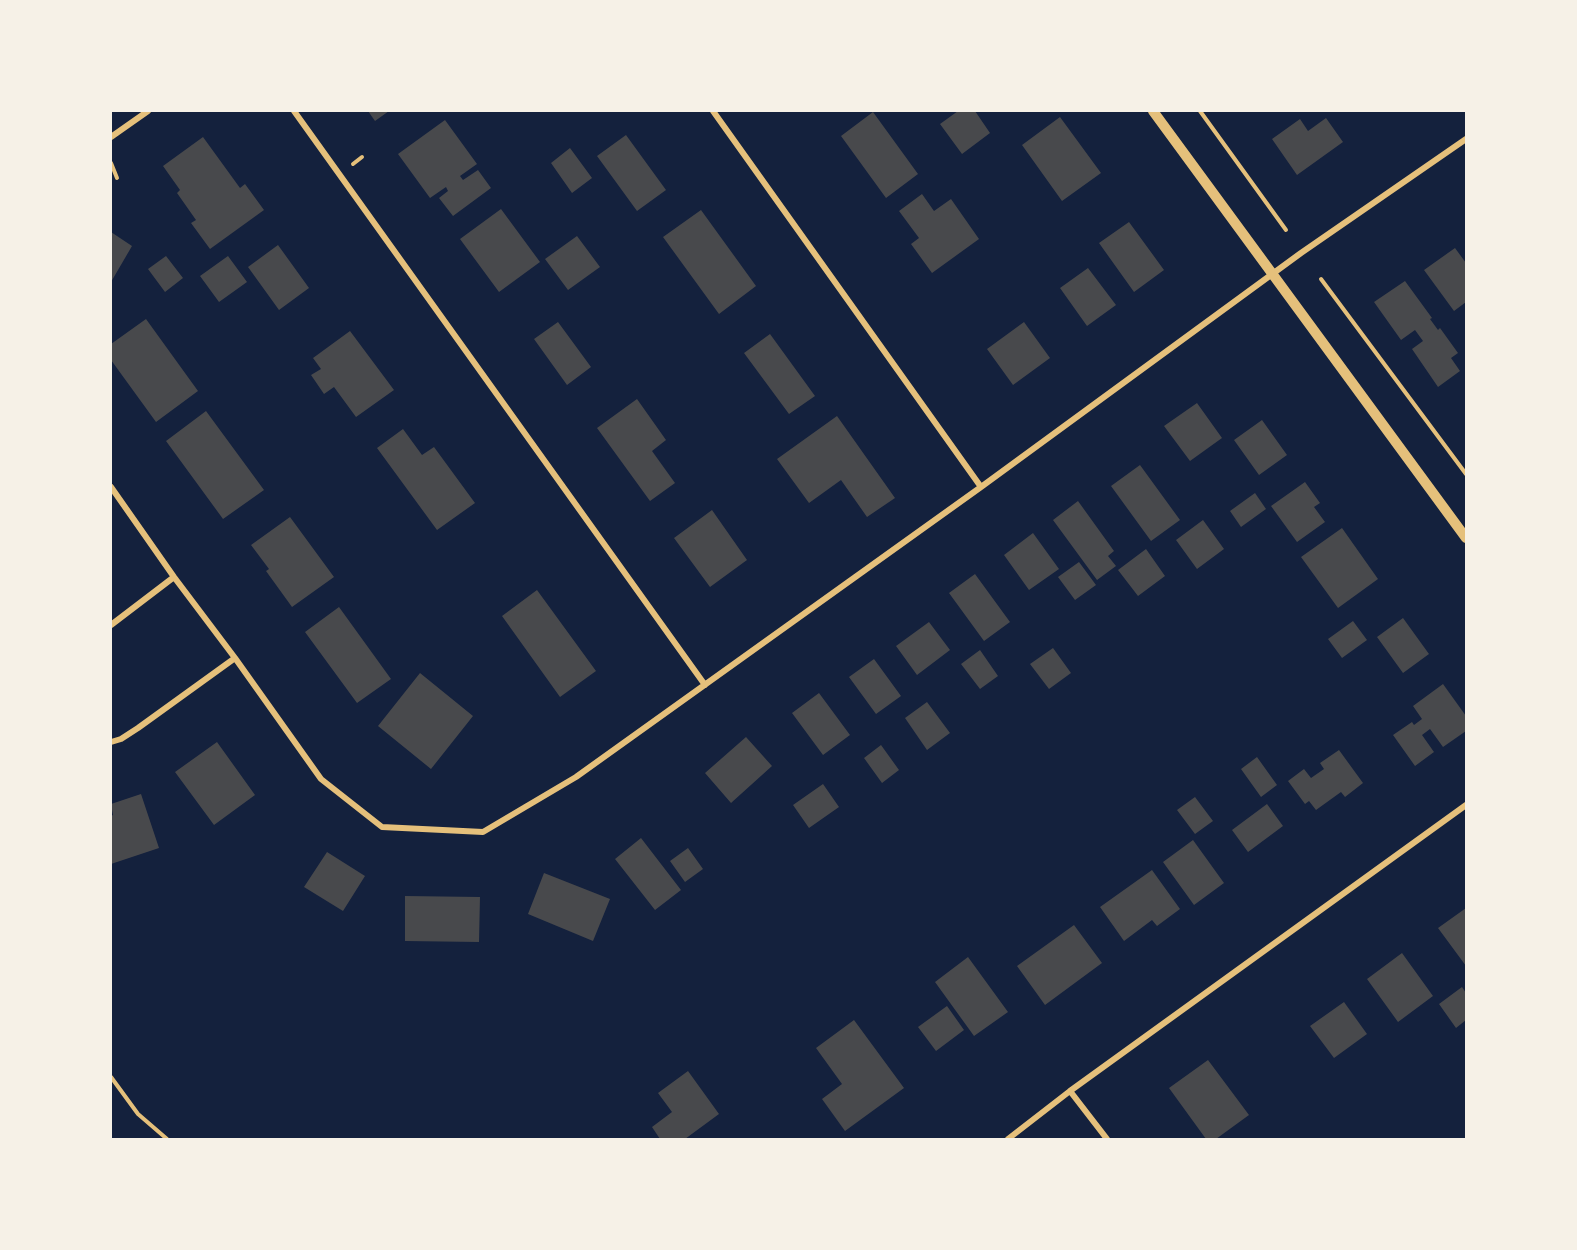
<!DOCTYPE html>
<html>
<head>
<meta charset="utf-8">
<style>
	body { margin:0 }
	#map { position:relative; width:1577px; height:1250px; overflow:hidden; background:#14213d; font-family:Helvetica,sans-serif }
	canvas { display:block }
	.frame { position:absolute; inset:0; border:112px solid #f6f1e7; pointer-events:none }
</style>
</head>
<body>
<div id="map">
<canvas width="1577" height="1250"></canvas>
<div class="frame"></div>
</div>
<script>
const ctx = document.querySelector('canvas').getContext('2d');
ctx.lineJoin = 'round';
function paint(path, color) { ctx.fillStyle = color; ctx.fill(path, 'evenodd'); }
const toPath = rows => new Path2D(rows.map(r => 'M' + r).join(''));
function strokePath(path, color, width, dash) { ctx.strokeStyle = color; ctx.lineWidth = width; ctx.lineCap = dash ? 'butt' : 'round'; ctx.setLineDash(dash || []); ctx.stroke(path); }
paint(toPath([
	[368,111,389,111,375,121],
	[958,111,975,111,990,133,962,154,940,124],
	[873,112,918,174,886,198,841,136],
	[1060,117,1101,173,1062,201,1022,145],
	[1326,118,1343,142,1297,175,1272,139,1300,119,1308,131],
	[445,120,477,164,460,176,463,180,478,170,491,188,453,216,439,198,448,191,446,187,430,198,398,154],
	[626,135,666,190,637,211,597,156],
	[203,137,240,188,245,184,264,210,210,249,191,223,196,220,177,193,180,190,163,166],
	[570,148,592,178,572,193,551,163],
	[922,194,934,211,951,199,979,239,932,273,911,244,919,238,899,211],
	[501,209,540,262,499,292,460,239],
	[701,210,756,286,719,314,663,237],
	[1129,222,1164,270,1134,292,1099,243],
	[111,232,132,246,111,282],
	[577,236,600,267,568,290,545,259],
	[278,245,309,288,279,310,248,267],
	[1455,248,1466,263,1466,302,1454,311,1424,270],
	[166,256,183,278,165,292,148,269],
	[228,256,247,282,219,302,200,276],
	[1088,268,1116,305,1087,326,1060,288],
	[1405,281,1432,318,1430,319,1438,330,1440,328,1458,353,1451,358,1460,371,1438,387,1412,349,1423,341,1415,330,1401,340,1374,302],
	[146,319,198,391,156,422,111,360,111,344],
	[558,322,591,367,567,385,534,339],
	[1024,322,1050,358,1013,385,987,349],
	[350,331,394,390,356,417,334,387,324,394,311,375,321,369,313,358],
	[770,334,815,396,789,414,744,353],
	[637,399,666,440,652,451,675,483,650,501,597,428],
	[1197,403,1222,438,1190,461,1164,426],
	[206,411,264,490,223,519,166,441],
	[837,416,895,498,867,517,841,480,809,503,777,459],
	[1262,420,1287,455,1259,475,1234,440],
	[403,429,422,455,434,447,475,503,437,530,377,448],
	[1140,465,1180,520,1151,541,1111,486],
	[1305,482,1320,503,1314,507,1325,522,1297,542,1271,506],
	[1255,493,1266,509,1241,527,1230,511],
	[1078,501,1114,551,1108,556,1116,566,1097,580,1053,520],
	[712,510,747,560,710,587,674,538],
	[290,517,334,577,292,607,266,571,269,569,251,545],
	[1203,520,1224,549,1197,569,1176,540],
	[1342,528,1378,579,1338,608,1301,557],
	[1033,533,1059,569,1029,590,1004,555],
	[1146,549,1165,576,1138,596,1118,570],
	[1079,562,1096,585,1075,600,1058,577],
	[975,574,1010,622,984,641,949,593],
	[537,590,596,671,560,697,502,616],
	[339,607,391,679,357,703,305,632],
	[1403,618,1429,654,1403,673,1377,637],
	[1353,621,1367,640,1342,658,1328,639],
	[929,622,950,650,917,675,896,646],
	[1053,648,1071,673,1049,689,1030,664],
	[980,650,998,676,980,689,961,664],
	[874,659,901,696,876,714,849,677],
	[420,673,473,716,431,769,378,726],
	[1443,684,1466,716,1466,731,1443,747,1430,729,1422,735,1434,752,1415,766,1393,735,1412,722,1414,725,1422,719,1413,706],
	[819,693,850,735,823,755,792,713],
	[927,702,950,733,927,750,905,718],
	[746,737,772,766,731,803,705,773],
	[217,742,255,795,214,825,175,772],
	[881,745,899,770,882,783,864,758],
	[1339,750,1363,783,1345,797,1341,792,1316,810,1309,801,1305,804,1288,781,1304,769,1311,778,1324,769,1320,763],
	[1257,757,1277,785,1261,797,1241,769],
	[823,784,839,807,809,828,793,805],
	[141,794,159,848,111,864,111,816,113,815,111,804],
	[1195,797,1213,821,1195,834,1177,810],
	[1267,804,1283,826,1248,852,1232,830],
	[641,838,681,890,655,910,615,859],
	[1193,840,1224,883,1194,905,1163,862],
	[688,848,703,869,685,882,670,861],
	[327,852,365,876,343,911,304,887],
	[1152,870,1180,909,1157,926,1152,920,1124,941,1100,907],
	[544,873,610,899,593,941,528,914],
	[405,896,480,897,479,942,405,941],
	[1466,908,1466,966,1438,928],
	[1074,925,1102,963,1045,1005,1017,966],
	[1402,953,1433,996,1398,1022,1367,979],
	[968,957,1008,1012,974,1036,935,982],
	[1462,987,1466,993,1466,1020,1456,1028,1439,1004],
	[1344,1002,1367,1034,1334,1058,1310,1026],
	[947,1006,964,1030,936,1051,918,1027],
	[854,1020,904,1088,845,1131,822,1099,842,1084,816,1048],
	[1208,1060,1249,1115,1216,1139,1206,1139,1169,1088],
	[688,1071,719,1114,685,1139,660,1139,652,1127,672,1112,658,1093]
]), '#48494c');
strokePath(toPath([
	[1200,111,1286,230],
	[111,163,117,178],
	[353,164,362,157],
	[1321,279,1466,474],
	[111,1077,138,1114,167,1139]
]), '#e5c07b', 4);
strokePath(toPath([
	[294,111,705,685],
	[713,111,981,487],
	[111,137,148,111],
	[111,487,174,577,235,658,321,779,382,827,483,832,576,777,981,487,1301,253,1466,139],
	[111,625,174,577],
	[111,742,121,739,138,728,235,658],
	[1070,1091,1107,1139],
	[1008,1139,1070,1091,1466,805]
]), '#e5c07b', 6);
strokePath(toPath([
	[1153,111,1466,538]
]), '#e5c07b', 10);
</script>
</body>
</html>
